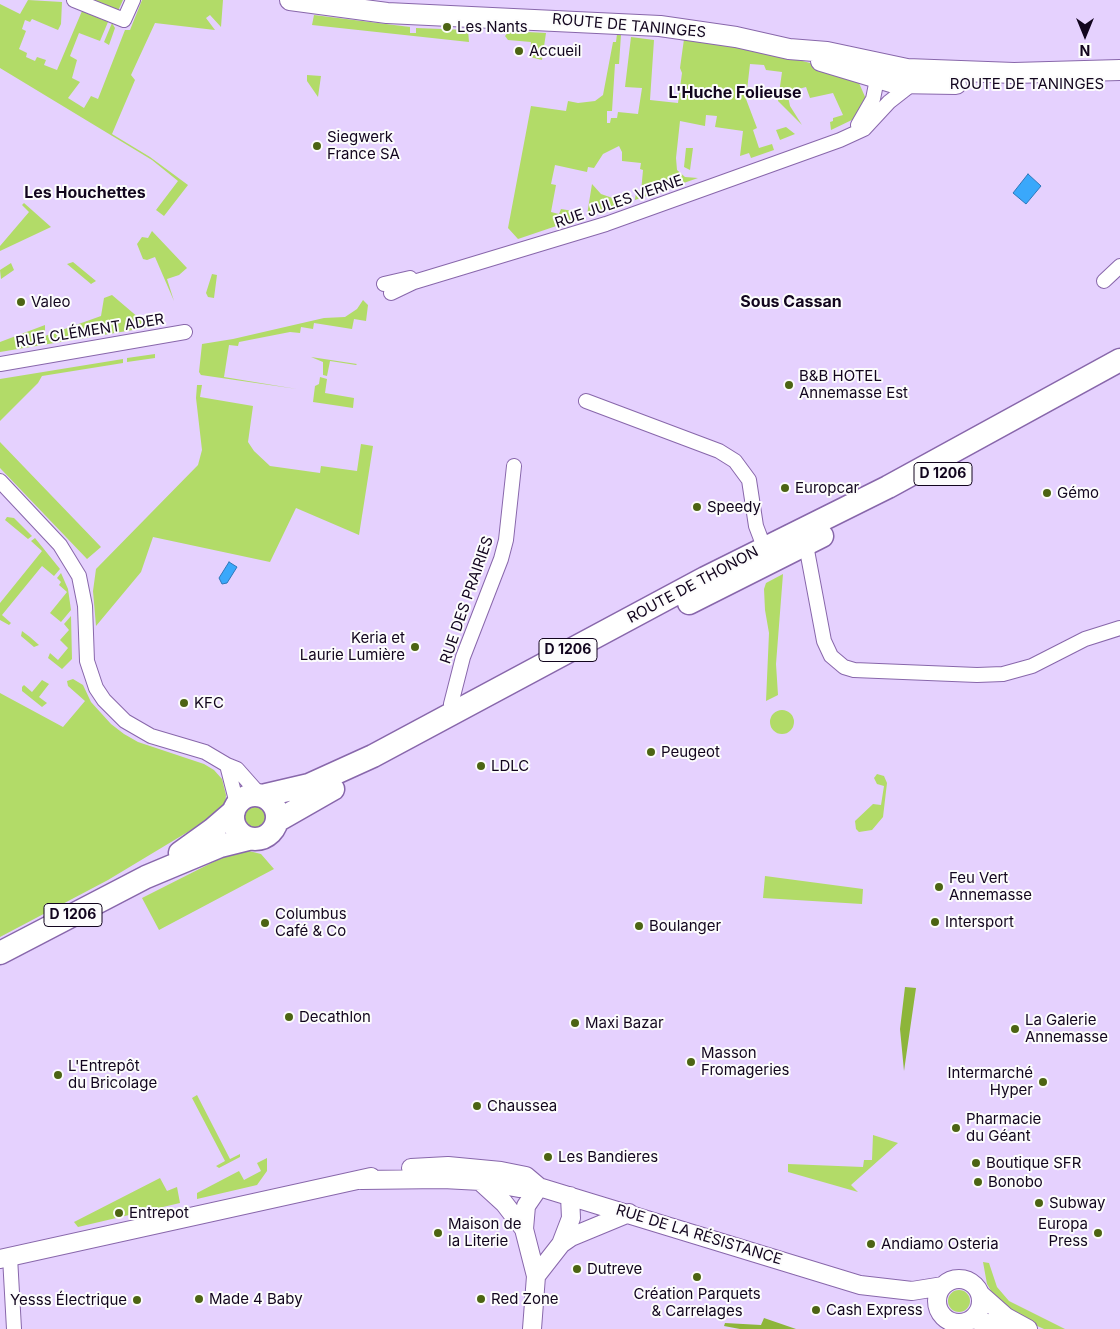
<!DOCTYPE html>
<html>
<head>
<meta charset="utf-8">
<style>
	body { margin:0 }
	#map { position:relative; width:1120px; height:1329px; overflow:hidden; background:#e5d1fe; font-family:Inter,sans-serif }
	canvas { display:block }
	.north { position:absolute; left:1060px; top:10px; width:50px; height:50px; -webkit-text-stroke:4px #fcfcfc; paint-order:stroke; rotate:180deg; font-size:14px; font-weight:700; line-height:20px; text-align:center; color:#12051e }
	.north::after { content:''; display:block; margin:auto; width:18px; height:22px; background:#12051e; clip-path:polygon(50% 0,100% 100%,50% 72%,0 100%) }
</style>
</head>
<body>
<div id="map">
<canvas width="1120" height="1329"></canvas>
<div class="north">N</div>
</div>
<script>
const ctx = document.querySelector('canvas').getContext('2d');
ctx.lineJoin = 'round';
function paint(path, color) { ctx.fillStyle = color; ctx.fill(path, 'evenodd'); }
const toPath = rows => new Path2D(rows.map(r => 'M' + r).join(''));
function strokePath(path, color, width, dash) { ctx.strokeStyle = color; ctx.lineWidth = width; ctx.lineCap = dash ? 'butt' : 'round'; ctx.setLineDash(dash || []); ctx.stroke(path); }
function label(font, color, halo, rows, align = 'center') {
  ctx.font = font + ' Inter,sans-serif'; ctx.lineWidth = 4; ctx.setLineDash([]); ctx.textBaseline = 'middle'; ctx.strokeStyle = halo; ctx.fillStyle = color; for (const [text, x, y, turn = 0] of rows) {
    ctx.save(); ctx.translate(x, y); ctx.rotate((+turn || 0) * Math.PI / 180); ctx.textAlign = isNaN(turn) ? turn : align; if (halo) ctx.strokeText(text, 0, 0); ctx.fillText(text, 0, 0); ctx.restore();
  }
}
paint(toPath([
	[28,0,62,2,61,24,58,30,32,19,30,22,25,20,22,29,26,31,19,49,27,53,26,57,35,61,37,57,46,60,44,65,57,70,82,11,108,22,100,41,79,33,70,56,77,60,72,78,80,82,68,98,84,108,91,96,98,99,125,30,130,30,142,0,223,0,221,27,210,15,206,18,215,30,155,23,131,75,135,80,112,134,150,157,188,185,164,216,156,210,178,181,152,160,0,68,0,4,20,14],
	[92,0,123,0,118,11],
	[314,15,410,27,410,33,416,33,416,28,468,30,469,42,312,25],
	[112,23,115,28,109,45,104,42],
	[509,31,546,33,542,60,530,57,531,42,508,40,505,36],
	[617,34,621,35,619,64,615,64,612,111,607,111,607,123,610,123,611,118,617,118,618,112,638,114,642,88,625,87,631,37,654,40,650,100,678,103,682,73,680,68,684,39,686,38,784,56,825,67,824,72,859,83,866,99,856,118,831,130,830,122,833,121,833,118,843,115,833,93,810,98,806,87,787,92,790,106,802,125,778,101,782,72,766,70,764,65,750,64,746,99,757,128,753,130,759,148,772,144,774,150,751,158,749,153,740,156,743,131,715,127,717,116,706,115,705,126,680,121,676,158,677,170,685,177,698,178,635,200,636,192,641,192,643,170,640,169,641,163,622,161,622,152,619,146,603,154,594,168,588,167,587,172,555,165,551,184,556,185,551,212,559,214,561,209,573,211,571,221,518,239,508,228,531,106,566,111,568,101,578,103,595,101,603,95,613,42,616,42],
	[307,75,321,76,318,97,307,81],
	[786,127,795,134,780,140,776,130],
	[686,148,693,148,690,170,684,167],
	[592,184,601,194,627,203,587,215],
	[24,203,51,227,0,251,0,246,29,212,22,205],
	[152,231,187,268,179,275,167,279,174,301,155,257,147,260,143,259,137,244,142,237,148,238],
	[73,262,96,281,91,284,67,264],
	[11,263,14,270,1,279,0,270],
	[212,274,217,275,214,298,208,297,206,293],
	[112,295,146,324,145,328,0,352,0,342,45,325,45,336,101,316,104,298],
	[363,300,368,305,366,321,354,319,352,329,314,323,313,329,301,327,300,333,290,332,239,342,238,346,229,345,224,377,297,389,201,375,199,372,202,344,233,339,324,318,345,317,357,309],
	[155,354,155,358,127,362,127,358],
	[311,357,357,364,356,365,330,361,327,376,323,375,323,362],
	[123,359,123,363,42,376,38,383,0,421,0,379],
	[320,377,327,379,325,393,354,398,353,408,313,402,315,386,319,384],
	[197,385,202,385,200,397,253,406,248,442,254,451,270,466,320,473,321,466,357,471,361,444,373,446,359,535,296,508,270,562,153,537,141,572,96,626,93,591,96,569,198,465,202,450,196,398],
	[0,442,101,547,87,559,0,468],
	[7,517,14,518,32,536,28,539,5,520],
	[35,538,60,569,54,576,42,566,2,615,11,623,9,625,0,620,0,603,42,551,31,541],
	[61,573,68,589,71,610,61,622,50,613,67,592,59,585,61,582,57,578],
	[783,574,776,664,778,695,766,701,769,633,765,610,764,589,766,583],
	[71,616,72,659,62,669,48,658,50,653,58,660,68,648,60,640,69,630,64,624],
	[22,631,30,637,39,645,34,647,21,636],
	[73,679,83,685,91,702,111,724,124,734,138,742,204,764,214,770,222,779,226,795,225,805,216,815,108,880,0,937,0,693,63,727,85,701,68,686,67,681],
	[42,680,49,684,39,697,47,703,42,707,22,691,22,687,24,685,32,692],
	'770 722a12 12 0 1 1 24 0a12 12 0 1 1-24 0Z',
	[877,774,884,776,887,783,883,817,872,830,859,832,856,829,855,821,873,804,881,805,884,786,877,784,874,778],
	'242 818a13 13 0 1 1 26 0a13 13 0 1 1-26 0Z',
	[249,851,261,854,274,869,159,930,142,898,227,855],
	[765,876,863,889,862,904,763,898],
	[197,1095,230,1159,240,1154,240,1157,219,1168,216,1166,225,1161,192,1098],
	[873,1135,898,1143,851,1185,858,1192,788,1172,788,1164,863,1167,864,1160,872,1160],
	[267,1158,267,1171,257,1185,197,1199,197,1193,239,1171,244,1180,261,1171,257,1163],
	[160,1178,167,1191,177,1187,180,1203,78,1227,74,1222],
	[983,1262,989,1263,997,1287,1009,1301,1065,1329,1044,1329,1024,1320,996,1299,987,1284],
	'948 1301a11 11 0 1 1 22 0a11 11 0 1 1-22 0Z'
]), '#b2db68');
paint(toPath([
	[905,987,916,988,904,1071,900,1029],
	[764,1318,796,1329,740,1329,724,1326,725,1323,761,1325]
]), '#8db53a');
const water = toPath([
	[1028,174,1041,186,1026,204,1013,193,1028,174],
	[229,562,237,567,227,583,222,584,219,578,229,562]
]);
paint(water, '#3aa8fb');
strokePath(water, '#2e77b9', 1);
const minor = toPath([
	[74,0,124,20,133,0],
	[858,125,873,99,877,79,884,75],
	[1104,281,1120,266],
	[384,284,410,278],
	[391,293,414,282,606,224,840,140,864,129,889,102,912,84],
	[0,364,185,332],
	[586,401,719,451,735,461,749,480,756,526,764,547],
	[0,481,60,545,79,576,85,606,87,661,96,688,104,700,125,721,151,736,205,752,227,765,237,769,260,795],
	[806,545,824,641,831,656,844,667,854,670,977,675,1003,674,1032,666,1085,639,1120,628],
	[453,713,451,704,463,657,501,559,506,540,514,466],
	[227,765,237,804],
	[10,1257,14,1329]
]);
const tertiary = toPath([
	[411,1168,448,1166,501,1171,526,1176,539,1187],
	[361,1180,443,1179,481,1181,519,1188,539,1187,860,1285,912,1291,943,1286],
	[481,1182,504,1203,524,1229,536,1276,532,1329],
	[524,1229,526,1206,539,1187],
	[561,1244,571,1218,570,1196],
	[0,1259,371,1177],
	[536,1276,561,1244,571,1237,629,1213],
	'937 1301a22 22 0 1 1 44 0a22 22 0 1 1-44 0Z',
	[980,1294,1006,1317,1028,1329],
	[973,1319,1007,1329]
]);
const secondary = toPath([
	[290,0,387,13,660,26,736,37,789,49,827,52,907,69,1014,73,1120,70],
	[821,61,894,83,956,84]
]);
const primary = toPath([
	[689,603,822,536],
	'233 817a22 22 0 1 1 44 0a22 22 0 1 1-44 0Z',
	[262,796,309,785,373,756,705,578,888,487,1120,360],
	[277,821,333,789],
	[180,853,212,830,234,811],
	[0,953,146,877,220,846,248,839]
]);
strokePath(minor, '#8867ab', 16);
strokePath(tertiary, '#8867ab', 20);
strokePath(secondary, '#8867ab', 22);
strokePath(primary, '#8867ab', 25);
strokePath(minor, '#fff', 14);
strokePath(tertiary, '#fff', 18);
strokePath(secondary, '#fff', 20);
strokePath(primary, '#fff', 22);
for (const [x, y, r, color] of [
	[447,27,5,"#4c6413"],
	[519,51,5,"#4c6413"],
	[317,146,5,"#4c6413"],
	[21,302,5,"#4c6413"],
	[789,385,5,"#4c6413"],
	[785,488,5,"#4c6413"],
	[1047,493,5,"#4c6413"],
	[697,507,5,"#4c6413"],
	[415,647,5,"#4c6413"],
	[184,703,5,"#4c6413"],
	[651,752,5,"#4c6413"],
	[481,766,5,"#4c6413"],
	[939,887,5,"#4c6413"],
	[935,922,5,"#4c6413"],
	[265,923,5,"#4c6413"],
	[639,926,5,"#4c6413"],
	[289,1017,5,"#4c6413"],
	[575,1023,5,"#4c6413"],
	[1015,1029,5,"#4c6413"],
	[691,1062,5,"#4c6413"],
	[58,1075,5,"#4c6413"],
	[1043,1082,5,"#4c6413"],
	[477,1106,5,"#4c6413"],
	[956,1128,5,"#4c6413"],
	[548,1157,5,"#4c6413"],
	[976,1163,5,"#4c6413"],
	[978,1182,5,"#4c6413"],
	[1039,1203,5,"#4c6413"],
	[119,1213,5,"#4c6413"],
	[438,1233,5,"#4c6413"],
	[1098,1233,5,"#4c6413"],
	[871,1244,5,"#4c6413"],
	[577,1269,5,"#4c6413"],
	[697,1277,5,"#4c6413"],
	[199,1299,5,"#4c6413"],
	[481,1299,5,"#4c6413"],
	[137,1300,5,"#4c6413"],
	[816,1310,5,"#4c6413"]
]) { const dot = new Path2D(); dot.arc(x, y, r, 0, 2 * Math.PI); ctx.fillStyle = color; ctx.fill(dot); strokePath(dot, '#fcfcfc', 2); }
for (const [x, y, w] of [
	[943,474,58],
	[568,650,58],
	[73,915,58]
]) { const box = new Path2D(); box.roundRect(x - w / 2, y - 11.5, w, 23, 4); ctx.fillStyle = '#fcfcfc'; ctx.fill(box); strokePath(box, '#12051e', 1); }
label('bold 14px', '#12051e', null, [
	["D 1206",943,474],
	["D 1206",568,650],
	["D 1206",73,915]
]);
label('15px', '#12051e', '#fcfcfc', [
	["ROUTE DE TANINGES",629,26,5],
	["ROUTE DE TANINGES",1027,84],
	["RUE JULES VERNE",619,202,-19],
	["RUE CLÉMENT ADER",90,331,-9],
	["ROUTE DE THONON",693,585,-28],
	["RUE DES PRAIRIES",467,600,-71],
	["RUE DE LA RÉSISTANCE",699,1235,17]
]);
label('15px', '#12051e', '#fcfcfc', [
	["Les Nants",457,27],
	["Accueil",529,51],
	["Siegwerk",327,137],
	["France SA",327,154],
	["Valeo",31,302],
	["B&B HOTEL",799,376],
	["Annemasse Est",799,393],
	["Europcar",795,488],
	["Gémo",1057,493],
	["Speedy",707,507],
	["Keria et",405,638,"right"],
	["Laurie Lumière",405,655,"right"],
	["KFC",194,703],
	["Peugeot",661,752],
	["LDLC",491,766],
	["Feu Vert",949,878],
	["Annemasse",949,895],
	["Columbus",275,914],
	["Café & Co",275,931],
	["Intersport",945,922],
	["Boulanger",649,926],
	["Decathlon",299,1017],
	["La Galerie",1025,1020],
	["Annemasse",1025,1037],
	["Maxi Bazar",585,1023],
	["Masson",701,1053],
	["Fromageries",701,1070],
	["L'Entrepôt",68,1066],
	["du Bricolage",68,1083],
	["Intermarché",1033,1073,"right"],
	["Hyper",1033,1090,"right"],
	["Chaussea",487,1106],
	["Pharmacie",966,1119],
	["du Géant",966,1136],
	["Les Bandieres",558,1157],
	["Boutique SFR",986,1163],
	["Bonobo",988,1182],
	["Subway",1049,1203],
	["Entrepot",129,1213],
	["Maison de",448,1224],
	["la Literie",448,1241],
	["Europa",1088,1224,"right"],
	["Press",1088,1241,"right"],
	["Andiamo Osteria",881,1244],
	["Dutreve",587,1269],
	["Création Parquets",697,1294,"center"],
	["& Carrelages",697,1311,"center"],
	["Made 4 Baby",209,1299],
	["Red Zone",491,1299],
	["Yesss Électrique",127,1300,"right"],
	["Cash Express",826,1310]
], 'left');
label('bold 16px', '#12051e', '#fcfcfc', [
	["L'Huche Folieuse",735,93],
	["Les Houchettes",85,193],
	["Sous Cassan",791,302]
]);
</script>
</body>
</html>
